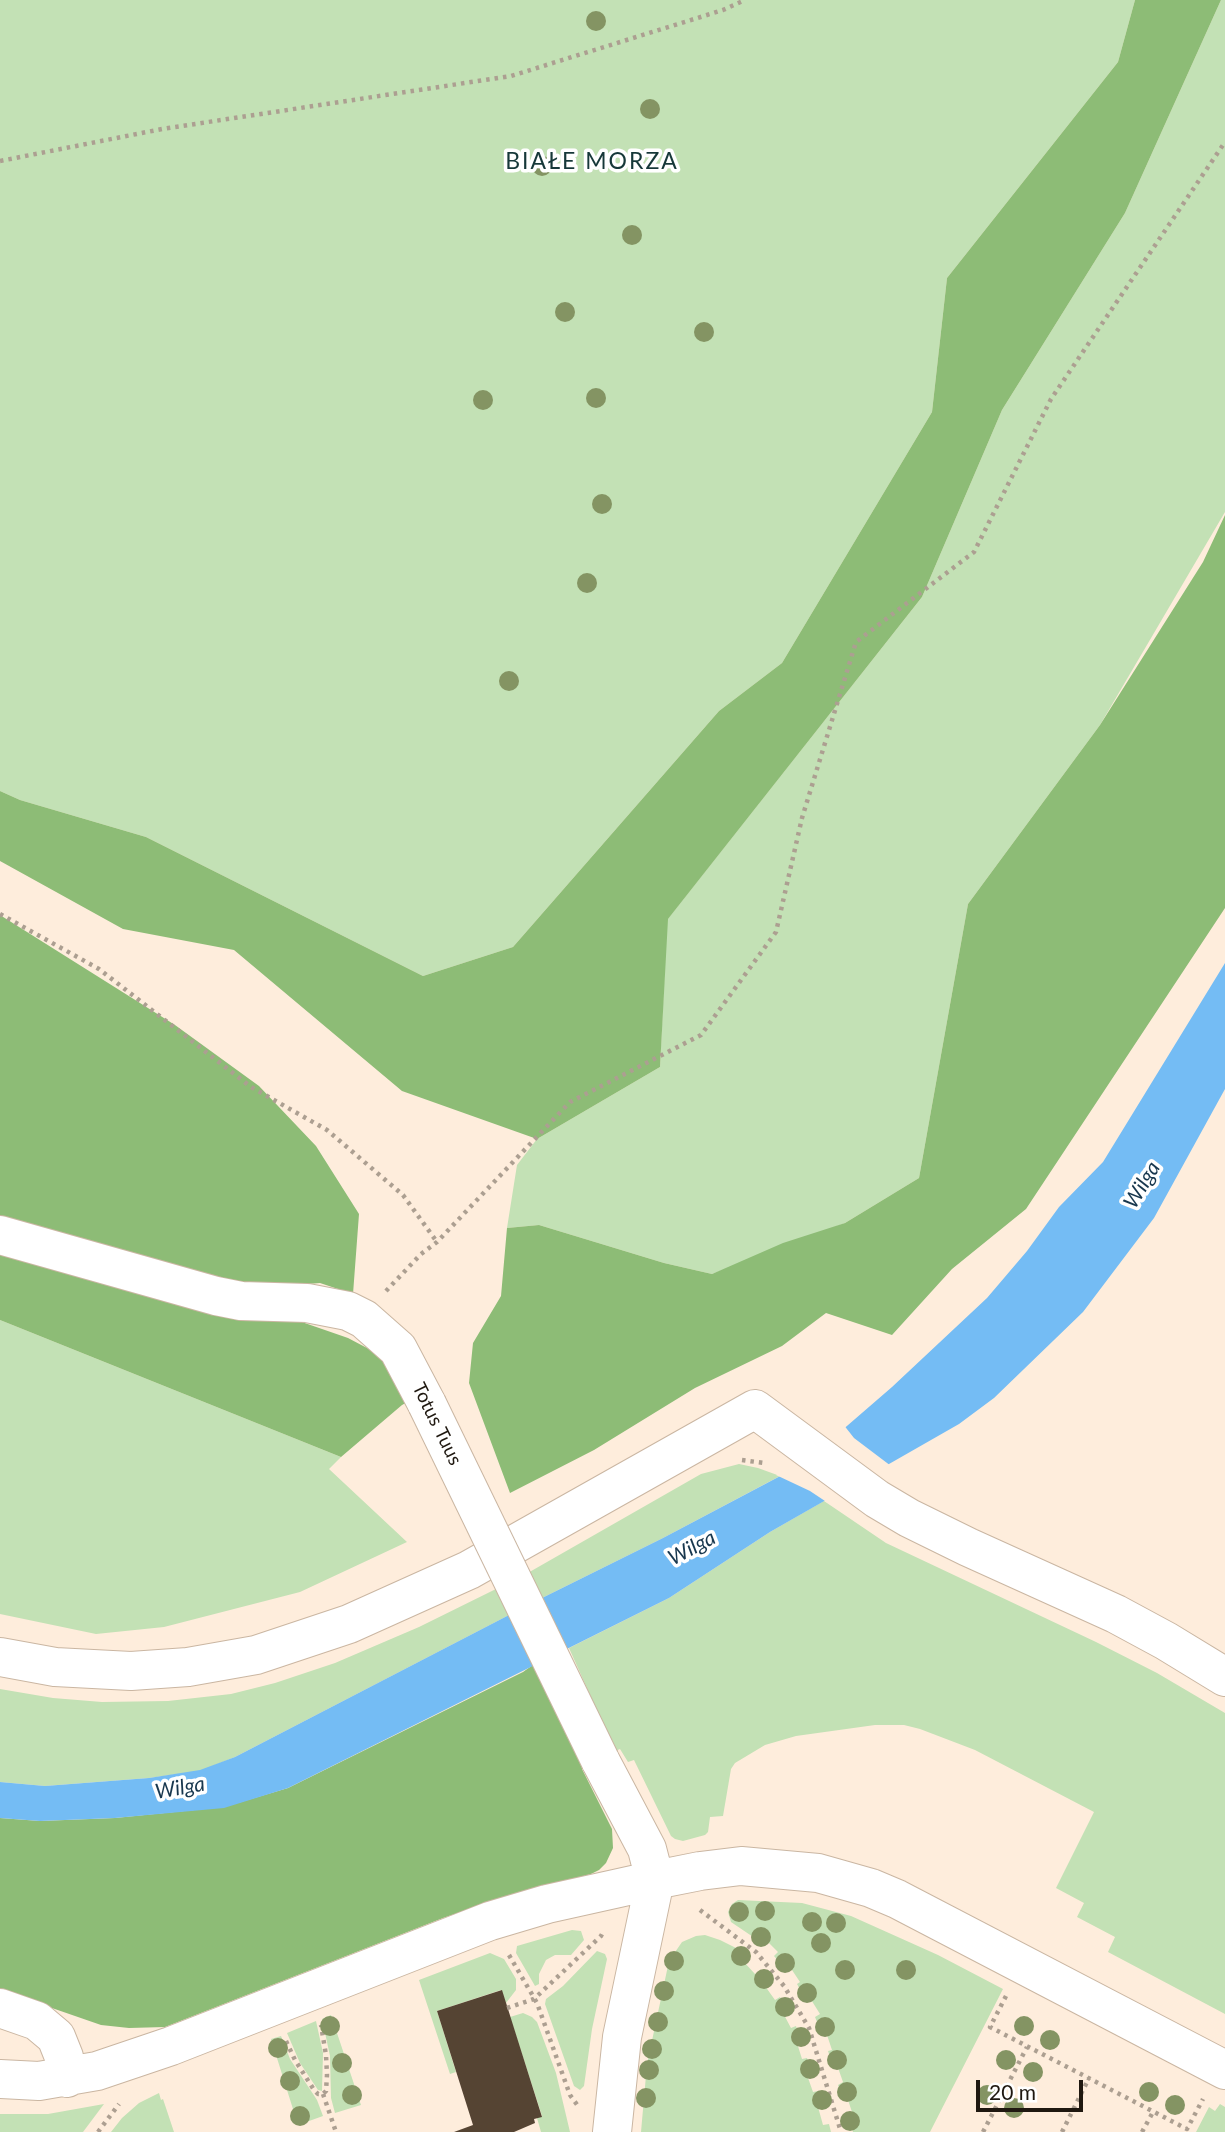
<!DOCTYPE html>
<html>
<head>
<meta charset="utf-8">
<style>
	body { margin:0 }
	#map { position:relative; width:1225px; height:2132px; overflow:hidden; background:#feeddc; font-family:Lato,sans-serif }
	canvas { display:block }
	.scale { position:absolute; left:976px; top:2080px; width:107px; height:32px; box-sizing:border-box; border:4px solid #1f1810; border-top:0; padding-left:9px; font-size:21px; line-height:24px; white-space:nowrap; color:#1f1810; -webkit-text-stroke:5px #fff; paint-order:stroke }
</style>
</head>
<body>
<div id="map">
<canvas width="1225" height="2132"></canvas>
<div class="scale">20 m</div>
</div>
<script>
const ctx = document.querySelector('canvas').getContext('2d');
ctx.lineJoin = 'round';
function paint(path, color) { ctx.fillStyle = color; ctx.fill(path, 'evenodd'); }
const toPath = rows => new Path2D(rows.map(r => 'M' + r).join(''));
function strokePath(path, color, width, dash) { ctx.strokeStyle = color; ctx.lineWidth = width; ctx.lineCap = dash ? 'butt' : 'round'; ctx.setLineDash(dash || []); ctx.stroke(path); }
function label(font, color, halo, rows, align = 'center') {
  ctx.font = font + ' Lato,sans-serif'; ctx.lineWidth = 7; ctx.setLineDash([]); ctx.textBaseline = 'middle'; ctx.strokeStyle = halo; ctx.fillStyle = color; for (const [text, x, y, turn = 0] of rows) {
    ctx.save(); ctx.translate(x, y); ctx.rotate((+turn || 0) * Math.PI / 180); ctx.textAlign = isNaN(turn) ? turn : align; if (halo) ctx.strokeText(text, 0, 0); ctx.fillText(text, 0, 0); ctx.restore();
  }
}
paint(toPath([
	[0,0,1135,0,1118,62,947,278,932,412,782,663,719,711,513,947,423,976,146,837,20,800,0,791],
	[1221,0,1225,0,1225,512,1100,725,968,904,919,1178,845,1223,712,1274,664,1263,539,1225,507,1228,517,1165,537,1139,660,1067,667,920,922,597,1002,410,1125,213],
	[0,1320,341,1457,329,1469,407,1542,300,1592,164,1627,96,1634,0,1614],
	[739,1464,758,1468,780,1476,663,1538,538,1600,526,1574,701,1474],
	[824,1501,886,1543,1096,1642,1157,1673,1225,1713,1225,2014,1108,1952,1115,1937,1077,1917,1084,1903,1056,1888,1094,1812,975,1750,920,1729,904,1725,875,1725,796,1736,765,1745,735,1763,731,1769,723,1816,710,1817,708,1832,705,1835,683,1841,675,1839,671,1836,634,1760,628,1762,620,1749,615,1751,569,1648,669,1598,770,1532],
	[500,1587,513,1613,235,1757,200,1771,149,1778,45,1786,0,1782,0,1689,53,1698,102,1702,168,1701,231,1694,275,1683,335,1663,419,1627],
	[738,1900,802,1903,851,1916,938,1955,1003,1989,930,2132,853,2132,848,2117,853,2115,847,2097,843,2097,838,2085,843,2082,837,2065,833,2066,828,2051,832,2050,826,2032,822,2034,815,2017,820,2014,810,1998,805,1999,797,1984,800,1982,790,1967,785,1969,774,1956,778,1952,766,1940,762,1943,731,1922,728,1912,732,1904],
	[572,1930,581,1931,584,1940,571,1955,555,1955,546,1960,539,1974,539,1984,535,1986,516,1953,517,1946],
	[705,1935,720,1940,736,1948,746,1957,743,1961,755,1974,759,1971,769,1983,765,1986,775,2000,780,1997,787,2010,783,2013,791,2028,796,2026,801,2041,797,2043,802,2059,807,2058,812,2072,807,2075,813,2092,818,2091,823,2104,818,2107,823,2125,829,2124,831,2132,641,2132,647,2064,669,1961,682,1942,696,1936],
	[597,1951,605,1954,607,1959,592,2029,584,2086,580,2090,574,2086,545,2004,546,1999,563,1986],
	[490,1953,504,1959,516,1979,516,1990,506,2003,501,1990,437,2011,456,2072,450,2074,419,1980],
	[523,2013,532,2017,537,2022,556,2073,570,2132,541,2132,537,2118,542,2116,510,2017],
	[331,2015,361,2105,335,2113,331,2098,330,2056,322,2019],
	[316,2021,323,2053,322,2091,318,2090,300,2063,287,2033],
	[281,2036,290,2059,317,2100,323,2116,298,2125,271,2039],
	[159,2093,161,2100,163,2099,174,2132,111,2132,122,2118,139,2103],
	[104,2104,83,2132,0,2132,0,2114,48,2114],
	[1220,2104,1225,2107,1225,2132,1196,2132,1209,2107,1215,2111]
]), '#c3e1b5');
paint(toPath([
	[1135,0,1221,0,1125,213,1002,410,922,597,668,919,660,1067,537,1139,402,1091,234,950,123,929,0,861,0,791,20,800,146,837,423,976,513,947,719,711,782,663,932,412,947,278,1118,62],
	[1225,515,1225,908,1026,1209,952,1269,892,1335,826,1313,782,1346,695,1388,594,1450,510,1493,469,1383,473,1343,501,1296,507,1228,539,1225,664,1263,712,1274,783,1243,845,1223,919,1178,968,904,1100,725,1203,562],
	[0,915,175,1025,259,1086,316,1146,359,1214,353,1294,320,1283,257,1288,0,1219],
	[0,1247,296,1320,348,1338,384,1357,413,1399,402,1405,341,1457,0,1320],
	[537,1662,587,1765,582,1769,612,1829,613,1848,606,1863,599,1870,591,1874,502,1898,443,1918,165,2027,129,2028,101,2025,0,1990,0,1818,40,1821,115,1818,224,1807,288,1788,523,1672]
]), '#8dbc76');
paint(toPath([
	[1225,963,1225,1089,1154,1218,1083,1312,994,1398,959,1424,770,1532,669,1598,288,1788,224,1808,115,1818,40,1821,0,1818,0,1782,45,1786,149,1778,200,1770,235,1757,538,1600,663,1538,803,1464,892,1387,987,1298,1027,1251,1059,1207,1103,1162]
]), '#74bcf4');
paint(toPath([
	[843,1424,854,1438,891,1466,828,1503,810,1491,776,1475,801,1461]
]), '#feeddc');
paint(toPath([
	[502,1990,542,2117,534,2119,535,2123,514,2132,454,2132,473,2125,437,2011]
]), '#543');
const minor = toPath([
	[0,1235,216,1296,241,1301,307,1303,348,1311,364,1319,398,1349,427,1404],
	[0,1657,55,1667,131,1671,188,1667,256,1655,349,1624,469,1570,755,1409,877,1499,909,1518,968,1547,1116,1614,1166,1641,1225,1677],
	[600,1760,647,1849,655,1880,622,2037,612,2132],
	[0,2008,37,2021,56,2037,64,2057,67,2078],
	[0,2079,39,2081,97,2071,171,2046,490,1921,547,1904,655,1880,700,1871,741,1866,818,1873,871,1888,897,1899,1225,2070]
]);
strokePath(minor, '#cab6a2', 40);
strokePath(toPath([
	[0,161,162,129,511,76,723,10,745,0],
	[0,914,99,969,251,1087,327,1130,403,1195,437,1242],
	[386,1291,421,1254,437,1242,570,1102,701,1035,776,932,802,818,856,642,974,552,1051,399,1225,142],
	[742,1460,764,1463],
	[700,1910,756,1952,784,1986,809,2028,841,2132],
	[509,1955,537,2003,570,2095,578,2106],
	[1006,1996,990,2027,1187,2129,1203,2099],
	[507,2008,534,1999,601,1936,604,1930],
	[286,2041,295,2060,314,2090,318,2094,323,2094,326,2091,327,2075,326,2055,321,2025],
	[323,2094,336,2132],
	[98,2132,119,2104],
	[983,2132,1027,2047],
	[1062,2132,1089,2078],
	[1142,2132,1153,2112]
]), '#ac9f91', 4.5, [3.5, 5]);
strokePath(minor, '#fff', 38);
const minorBridge = toPath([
	[427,1404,600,1760]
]);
strokePath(minorBridge, '#cab6a2', 40, []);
strokePath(minorBridge, '#fff', 38);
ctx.fillStyle = '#849463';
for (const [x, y] of [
	[596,21],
	[650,109],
	[542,166],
	[632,235],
	[565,312],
	[704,332],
	[596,398],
	[483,400],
	[602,504],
	[587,583],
	[509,681],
	[765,1911],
	[739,1912],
	[812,1922],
	[836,1923],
	[761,1937],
	[821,1943],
	[741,1956],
	[674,1961],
	[785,1963],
	[845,1970],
	[906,1970],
	[764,1979],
	[664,1991],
	[807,1993],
	[785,2007],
	[658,2022],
	[330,2026],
	[1024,2026],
	[825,2027],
	[801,2037],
	[1050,2040],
	[278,2048],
	[652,2049],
	[837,2060],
	[1006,2060],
	[342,2063],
	[810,2069],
	[649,2070],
	[1033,2072],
	[290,2081],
	[847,2092],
	[1149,2092],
	[352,2095],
	[987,2095],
	[646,2098],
	[822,2100],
	[1175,2105],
	[1014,2108],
	[300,2116],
	[850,2121]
]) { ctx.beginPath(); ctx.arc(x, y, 10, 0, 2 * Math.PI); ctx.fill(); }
label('19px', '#1f1810', '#fff', [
	["Totus Tuus",437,1424,64]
]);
label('italic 21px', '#18374e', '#fff', [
	["Wilga",1142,1185,-59],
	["Wilga",692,1548,-28],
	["Wilga",180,1788,-10]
]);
ctx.letterSpacing = '2px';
label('23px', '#163839', '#fff', [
	["BIAŁE MORZA",592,162]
]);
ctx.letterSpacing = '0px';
</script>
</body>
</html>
